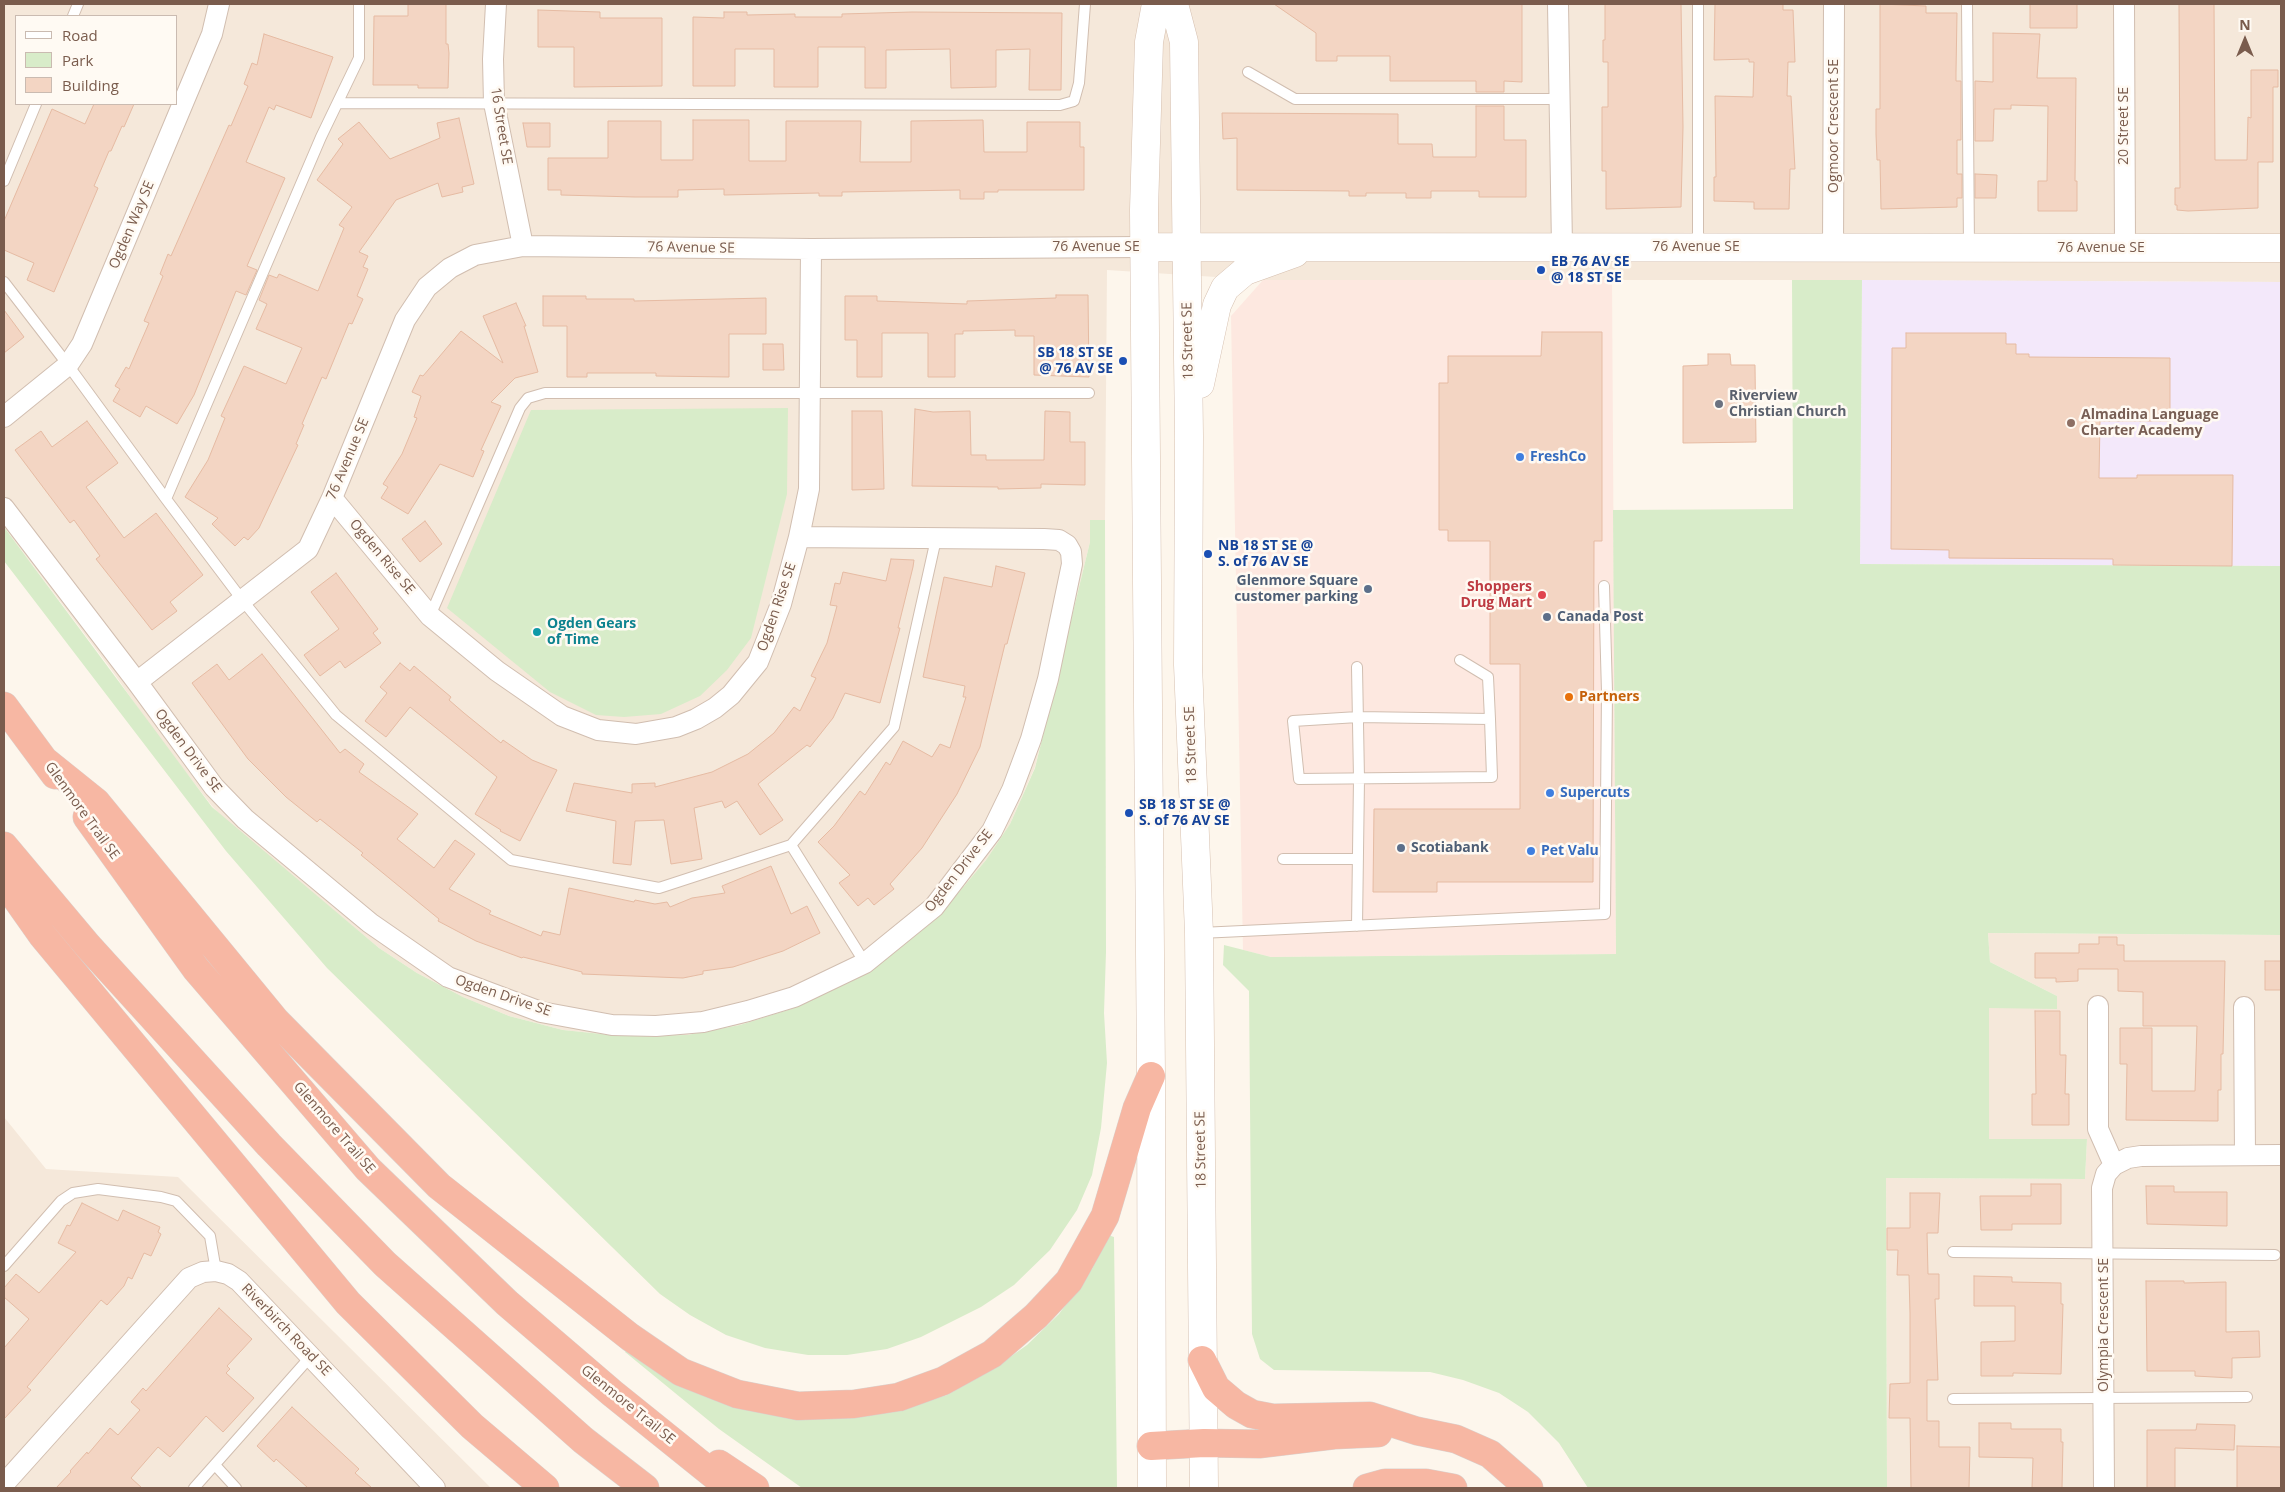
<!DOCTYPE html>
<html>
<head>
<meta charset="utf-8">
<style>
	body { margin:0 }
	#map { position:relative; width:2285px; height:1492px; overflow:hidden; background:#fdf6ec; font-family:"Open Sans",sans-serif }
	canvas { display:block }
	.frame { position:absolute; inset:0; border:5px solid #7a5c4d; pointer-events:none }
	.legend { position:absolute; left:15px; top:15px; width:162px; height:90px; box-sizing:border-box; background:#fffaf3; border:1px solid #cabbb1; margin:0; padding:6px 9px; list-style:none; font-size:15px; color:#7a5c4d }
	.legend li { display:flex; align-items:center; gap:10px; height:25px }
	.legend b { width:25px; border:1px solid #cabbb1 }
	.north { position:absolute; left:2220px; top:15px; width:50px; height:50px; -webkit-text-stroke:4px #fffaf3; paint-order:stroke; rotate:0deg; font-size:14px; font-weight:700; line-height:20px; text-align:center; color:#7a5c4d }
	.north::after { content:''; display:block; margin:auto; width:18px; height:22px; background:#7a5c4d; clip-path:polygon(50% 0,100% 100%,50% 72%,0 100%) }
</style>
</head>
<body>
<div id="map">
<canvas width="2285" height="1492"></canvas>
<div class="frame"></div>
<ul class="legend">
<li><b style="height:6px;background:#fff"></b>Road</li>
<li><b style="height:14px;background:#d8ecc9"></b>Park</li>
<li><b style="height:14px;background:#f3d5c3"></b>Building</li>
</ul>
<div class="north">N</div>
</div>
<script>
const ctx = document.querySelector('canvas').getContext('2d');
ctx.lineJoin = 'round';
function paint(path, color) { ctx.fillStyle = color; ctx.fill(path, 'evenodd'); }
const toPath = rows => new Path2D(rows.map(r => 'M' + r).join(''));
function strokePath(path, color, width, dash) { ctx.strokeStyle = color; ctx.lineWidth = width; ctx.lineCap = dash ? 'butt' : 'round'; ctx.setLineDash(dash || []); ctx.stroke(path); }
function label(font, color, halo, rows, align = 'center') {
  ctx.font = font + ' "Open Sans",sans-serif'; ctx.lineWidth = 5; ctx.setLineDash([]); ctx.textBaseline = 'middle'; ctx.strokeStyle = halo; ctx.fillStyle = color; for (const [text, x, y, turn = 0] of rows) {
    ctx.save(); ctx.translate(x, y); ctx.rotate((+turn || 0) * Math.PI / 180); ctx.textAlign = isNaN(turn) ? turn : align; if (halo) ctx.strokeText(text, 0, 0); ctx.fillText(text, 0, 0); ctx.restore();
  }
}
paint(toPath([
	[4,4,2281,4,2281,282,1792,280,1263,280,1107,270,1105,520,1090,520,1090,542,1035,767,1010,824,986,860,937,918,898,950,858,977,791,1009,740,1025,687,1035,621,1036,563,1030,509,1016,463,997,417,973,379,948,224,819,212,806,156,734,113,672,4,527],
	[16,16,176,16,176,104,16,104],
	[1988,933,2281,935,2281,1488,1887,1488,1886,1178,2085,1179,2087,1139,1989,1139,1989,1007,2057,1008,2057,996,1990,962],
	[4,1117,46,1169,178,1177,491,1488,4,1488]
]), '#f5e8da');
paint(toPath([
	[1263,280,1612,280,1616,954,1271,957,1243,950,1231,316]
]), '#fde8e0');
paint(toPath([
	[1862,280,2281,282,2281,566,1860,564]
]), '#f3e8fa');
paint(toPath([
	[1792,280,1862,280,1860,564,2281,566,2281,935,1988,933,1990,962,2057,996,2057,1009,1989,1008,1989,1139,2087,1139,2085,1179,1886,1178,1887,1488,1588,1488,1559,1443,1528,1412,1499,1393,1463,1380,1430,1372,1274,1370,1260,1359,1252,1334,1249,991,1223,965,1224,945,1271,957,1616,954,1613,510,1793,509],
	[788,408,787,494,751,638,727,670,700,696,661,714,624,717,596,715,550,692,447,608,531,410],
	[1090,520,1105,520,1106,952,1104,1013,1107,1063,1101,1128,1092,1175,1077,1210,1050,1250,1014,1285,981,1307,921,1337,887,1349,847,1355,808,1355,765,1348,726,1335,690,1315,660,1294,327,968,226,851,4,561,4,527,212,807,379,948,417,973,463,997,509,1016,563,1030,621,1036,687,1035,740,1025,791,1009,858,977,898,950,937,918,986,860,1010,824,1035,768,1090,542],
	[1108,1235,1114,1237,1117,1488,802,1488,719,1429,625,1352,628,1348,839,1418,894,1412,947,1395,996,1367,1027,1345,1059,1314,1092,1269]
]), '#d8ecc9');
const building = toPath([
	[408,4,446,4,446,44,448,44,449,53,448,88,418,88,418,85,373,85,374,16,408,16,408,4],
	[1274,4,1522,4,1522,82,1504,81,1504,92,1476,92,1476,81,1390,81,1390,56,1337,56,1337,61,1316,61,1316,33,1274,4],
	[1605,4,1681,4,1683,127,1681,207,1606,209,1606,171,1602,171,1602,107,1608,107,1608,62,1603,62,1603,40,1605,40,1605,4],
	[1715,4,1783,4,1783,10,1793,10,1795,62,1788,62,1787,96,1791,96,1795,169,1790,169,1789,209,1754,209,1754,202,1714,201,1714,177,1716,177,1715,96,1753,97,1754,62,1749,62,1749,59,1714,60,1715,4],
	[1880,4,1926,6,1926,13,1957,13,1956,72,1956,81,1961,81,1961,140,1957,140,1957,174,1962,174,1962,198,1957,198,1957,207,1881,209,1880,160,1877,160,1876,134,1876,109,1880,109,1880,4],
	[2030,4,2077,4,2077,28,2030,28,2030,4],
	[2179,4,2214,4,2215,160,2247,160,2248,117,2251,118,2251,70,2278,70,2278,87,2273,87,2273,162,2258,162,2258,208,2188,211,2177,210,2177,205,2175,205,2175,188,2180,188,2179,4],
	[538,10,600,12,600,18,662,18,662,86,574,87,574,47,538,47,538,10],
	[724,12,747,12,747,15,795,14,795,17,842,17,842,14,912,12,1062,13,1061,90,1029,90,1030,49,996,50,996,87,951,88,950,49,886,50,886,88,865,88,865,47,818,47,818,87,774,87,774,49,735,49,735,86,693,86,693,17,724,18,724,12],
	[1993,33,2040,34,2037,78,2076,78,2075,181,2077,181,2077,211,2038,211,2038,181,2047,181,2048,106,2011,105,2011,109,1994,109,1993,141,1975,141,1975,81,1993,82,1993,33],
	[264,34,333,57,311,118,276,105,274,110,269,107,246,162,285,178,247,266,257,270,246,295,236,291,194,395,177,424,146,406,140,417,113,401,120,389,115,386,126,367,129,369,149,323,144,321,163,276,160,274,168,254,171,256,229,125,231,126,248,86,244,84,252,63,257,65,264,34],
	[94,104,134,104,124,127,122,126,111,151,109,151,94,186,98,188,54,292,27,280,34,263,4,250,4,221,52,109,85,124,94,104],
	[1476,106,1504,106,1504,140,1526,140,1526,197,1479,197,1479,191,1431,191,1431,198,1406,198,1406,193,1366,193,1366,196,1349,196,1349,191,1237,190,1237,138,1223,139,1222,113,1398,114,1398,144,1432,144,1433,157,1476,157,1476,106],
	[459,118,474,184,462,187,463,192,442,197,438,183,396,200,359,252,368,256,363,267,368,269,357,296,363,299,352,324,349,323,326,379,322,377,302,424,304,425,296,444,298,445,259,528,248,540,244,537,235,546,212,524,218,518,185,497,208,460,225,418,221,416,244,366,286,384,302,348,256,329,267,304,259,300,269,275,277,278,279,274,318,291,344,228,339,225,352,207,317,180,343,144,338,139,359,122,390,159,440,138,437,123,459,118],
	[693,120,749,120,749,161,786,161,786,121,861,121,860,162,911,162,911,121,983,120,984,152,1027,152,1027,122,1080,122,1080,147,1084,147,1084,190,998,190,998,192,984,192,984,199,960,199,960,190,842,192,842,196,819,196,819,193,724,195,724,189,678,190,678,197,635,197,561,195,561,190,548,190,548,158,608,158,608,121,661,121,661,160,693,160,693,120],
	[523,123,550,123,550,147,527,147,523,123],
	[1975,174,1997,175,1996,198,1975,198,1975,174],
	[1056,295,1088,295,1089,377,1034,375,1034,336,1015,336,1015,330,963,331,963,334,955,334,955,377,928,377,928,333,882,333,882,377,857,377,857,340,845,340,845,296,877,296,877,301,967,304,967,301,1056,298,1056,295],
	[543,296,586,296,586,299,634,299,634,301,766,298,766,334,729,334,729,377,656,376,656,373,587,373,587,377,567,377,567,326,543,326,543,296],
	[516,303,526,326,524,326,538,372,515,378,491,402,501,406,481,450,484,451,473,477,440,464,408,514,381,498,388,487,383,484,402,454,417,418,414,417,421,396,412,392,420,375,423,376,461,331,503,363,483,316,516,303],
	[4,310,24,337,4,353,4,310],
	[1542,332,1602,332,1602,541,1594,541,1593,882,1437,882,1437,892,1373,892,1374,809,1520,809,1520,664,1490,664,1490,541,1448,541,1448,530,1439,530,1439,383,1448,383,1448,356,1541,356,1542,332],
	[1906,333,2006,333,2006,344,2016,344,2016,354,2029,354,2029,357,2170,358,2170,421,2100,421,2099,478,2137,478,2137,475,2233,475,2232,566,2113,565,2113,559,1949,558,1949,550,1891,549,1892,348,1906,348,1906,333],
	[763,344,783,344,784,370,763,370,763,344],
	[1708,354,1730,354,1731,365,1755,365,1756,442,1683,443,1683,366,1708,365,1708,354],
	[915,409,933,412,970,411,971,455,986,455,986,460,1044,460,1045,411,1070,412,1070,442,1085,442,1085,485,1041,484,1041,488,998,489,998,487,912,486,915,409],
	[852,411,882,411,884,489,852,490,852,411],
	[87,421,118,463,86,487,124,538,156,513,203,575,170,602,177,611,152,630,96,559,100,556,74,520,70,523,15,450,41,431,52,447,87,421],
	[425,521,442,544,420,562,402,539,425,521],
	[891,559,914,560,913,567,898,628,900,628,880,703,845,693,833,718,810,747,807,745,758,784,783,820,760,835,737,801,725,808,722,801,694,808,702,859,671,864,664,820,635,821,631,865,613,863,616,821,566,811,574,783,632,793,632,784,655,783,655,787,712,772,748,754,774,733,794,707,800,711,816,678,811,676,827,643,837,606,830,605,835,583,840,584,843,572,886,581,891,559],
	[996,566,1025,573,1007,644,1005,644,980,747,957,794,922,848,890,884,894,889,874,905,868,898,858,906,839,883,850,875,818,842,834,826,860,791,865,795,886,762,890,765,903,741,932,757,940,744,950,748,966,697,963,697,965,686,923,677,944,577,992,587,996,566],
	[336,573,378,629,373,633,381,643,345,668,340,661,320,676,304,655,339,629,311,592,336,573],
	[262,654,340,753,345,749,364,764,359,772,418,814,397,839,434,868,455,840,475,854,449,889,491,911,489,914,541,936,543,931,560,935,569,888,634,902,635,900,655,904,667,902,670,907,692,898,725,893,722,886,771,866,791,914,807,906,820,933,783,951,733,967,703,971,703,974,683,978,582,974,582,972,523,957,522,958,476,941,438,921,439,919,361,855,363,853,320,819,317,822,286,797,248,759,192,683,217,664,229,680,262,654],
	[400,663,410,671,414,666,451,697,449,700,464,713,501,743,503,740,532,760,557,770,520,841,500,831,501,830,475,814,497,777,410,707,386,737,365,721,387,693,380,687,400,663],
	[2099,937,2117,937,2117,945,2124,945,2124,961,2225,961,2223,1054,2221,1054,2221,1090,2218,1090,2218,1121,2126,1120,2127,1064,2120,1064,2120,1028,2152,1028,2152,1091,2195,1091,2197,1026,2143,1026,2143,992,2118,991,2118,969,2078,969,2078,981,2056,982,2056,978,2035,978,2035,953,2079,953,2079,944,2099,944,2099,937],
	[2265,961,2281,961,2281,990,2265,990,2265,961],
	[2035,1011,2060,1011,2060,1055,2066,1055,2065,1094,2069,1094,2069,1125,2032,1125,2032,1094,2036,1094,2035,1011],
	[2031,1184,2061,1184,2061,1224,2012,1224,2012,1230,1981,1230,1980,1196,2031,1196,2031,1184],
	[2146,1186,2174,1186,2174,1192,2227,1192,2227,1226,2147,1224,2146,1186],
	[1910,1193,1940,1193,1938,1233,1927,1233,1928,1274,1939,1274,1939,1299,1935,1299,1938,1380,1927,1380,1927,1421,1939,1421,1939,1447,1970,1447,1969,1488,1911,1488,1910,1418,1889,1418,1890,1384,1910,1383,1910,1313,1909,1275,1897,1275,1898,1250,1887,1250,1887,1228,1910,1228,1910,1193],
	[82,1203,118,1221,123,1210,160,1227,158,1232,161,1234,151,1256,144,1253,132,1279,128,1277,124,1286,107,1305,101,1300,27,1387,31,1390,4,1419,4,1348,29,1319,4,1297,4,1288,16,1274,39,1293,76,1252,58,1243,67,1225,70,1226,82,1203],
	[1974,1276,2012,1277,2012,1282,2061,1283,2061,1304,2063,1304,2061,1374,2013,1373,2013,1376,1981,1376,1981,1342,2015,1341,2015,1306,1974,1306,1974,1276],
	[2146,1281,2184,1281,2184,1283,2226,1282,2226,1332,2259,1331,2260,1357,2232,1358,2232,1378,2195,1376,2195,1371,2147,1371,2146,1281],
	[219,1308,252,1339,227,1366,230,1369,226,1373,254,1398,235,1419,223,1432,206,1416,170,1457,158,1447,131,1478,142,1488,56,1488,71,1472,70,1471,87,1452,88,1454,110,1428,118,1435,140,1410,131,1402,143,1388,146,1391,219,1308],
	[292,1407,359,1469,355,1473,372,1488,308,1488,276,1459,274,1462,257,1446,292,1407],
	[1979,1423,2011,1423,2011,1429,2061,1429,2061,1442,2063,1442,2062,1488,2032,1488,2033,1458,1979,1457,1979,1423],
	[2197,1424,2235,1425,2234,1450,2175,1448,2175,1488,2147,1488,2147,1430,2196,1430,2197,1424],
	[2237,1446,2281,1447,2281,1488,2237,1488,2237,1446]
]);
paint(building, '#f3d5c3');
strokePath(building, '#e6bba3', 1);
const lane = toPath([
	[1967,4,1969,248],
	[73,16,78,4],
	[1248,72,1295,99,1560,99],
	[338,103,1060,105,1074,101,1079,83,1085,4],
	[4,181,36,104],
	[1698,245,1698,4],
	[4,282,68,365,166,499,243,601,336,715,511,860,659,888,791,845,894,727,936,539],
	[166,499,321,137,359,58,359,4],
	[430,616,520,408,528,398,545,393,1089,393],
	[1460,660,1488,677,1490,719,1358,717,1293,721,1299,779,1492,777,1490,719],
	[1357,667,1359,779,1357,926],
	[791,845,865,963],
	[1283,859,1358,859],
	[1200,933,1605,914,1607,692,1604,586],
	[1953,1252,2275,1255],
	[4,1266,61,1201,73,1193,98,1189,161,1197,176,1201,210,1236,216,1271],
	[1953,1399,2247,1397],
	[215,1465,236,1488],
	[194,1488,311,1356]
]);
const street = toPath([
	[496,4,493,59,494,103,523,246],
	[1558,4,1562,247],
	[2124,4,2125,248],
	[1833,248,1834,4],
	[4,417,68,365,82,344,212,34,219,4],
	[332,498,430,616,497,671,562,716,598,730,636,734,676,727,696,719,715,708,731,695,758,662,781,604,799,537,809,489,811,249],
	[4,508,137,682,214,787,245,819,370,923,448,977,541,1012,612,1025,656,1026,703,1022,748,1011,794,997,865,963,934,907,992,831,1012,790,1031,739,1048,679,1072,564,1071,552,1067,545,1059,540,1044,539,799,537],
	[137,682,308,549,332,498,405,320,427,287,450,268,475,255,523,246,811,249,1144,247],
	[2098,1006,2098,1129,2114,1165],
	[2244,1007,2245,1155],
	[4,1484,189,1278,203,1272,216,1271,228,1274,239,1281,435,1488],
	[2104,1488,2102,1188,2106,1174,2114,1165,2128,1158,2141,1156,2281,1155]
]);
const secondary = toPath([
	[1174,4,1184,42,1189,436,1188,665,1199,933,1204,1488],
	[1144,247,2281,248],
	[1200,384,1217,305,1225,288,1245,271,1295,253],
	[1152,1488,1151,1076,1144,210,1149,42,1156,4]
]);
const highway = toPath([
	[4,706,55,775],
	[45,761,96,802,275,1020,439,1186,630,1337,681,1372,737,1394,798,1406,854,1404,899,1397,943,1381,992,1354,1036,1316,1069,1281,1105,1216,1137,1108,1151,1076],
	[87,817,196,969,368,1169,507,1303,612,1393,730,1488],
	[4,846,88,946,269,1145,385,1264,583,1440,645,1488],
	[4,881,42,935,348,1303,472,1426,545,1488],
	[1202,1360,1216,1388,1236,1405,1252,1414,1273,1418,1370,1416,1417,1431,1456,1439,1490,1454,1529,1488],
	[1151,1446,1204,1443,1259,1444,1334,1435,1378,1433],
	[719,1464,755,1488],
	[1367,1488,1385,1483,1426,1483,1453,1488]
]);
strokePath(lane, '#d1beb0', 12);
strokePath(street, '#d1beb0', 22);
strokePath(secondary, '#d6c0b0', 29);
strokePath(highway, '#dad1cd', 29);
strokePath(lane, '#fff', 10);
strokePath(street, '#fff', 20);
strokePath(secondary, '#fff', 28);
strokePath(highway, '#f7b7a3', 28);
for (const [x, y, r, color] of [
	[1541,270,5,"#1a4fb4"],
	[1123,361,5,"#1a4fb4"],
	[1719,404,5,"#6b7280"],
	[2071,423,5,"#8d6e63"],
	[1520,457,5,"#3f7fe0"],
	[1208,554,5,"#1a4fb4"],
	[1368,589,5,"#5c6f8a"],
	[1542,595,5,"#e0444e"],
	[1547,617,5,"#5c6f8a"],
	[537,632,5,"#0f9aa8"],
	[1569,697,5,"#e8710a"],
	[1550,793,5,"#3f7fe0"],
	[1129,813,5,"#1a4fb4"],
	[1401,848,5,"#5c6f8a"],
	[1531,851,5,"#3f7fe0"]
]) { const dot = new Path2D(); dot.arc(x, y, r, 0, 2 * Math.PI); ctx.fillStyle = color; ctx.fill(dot); strokePath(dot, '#fffaf3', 2); }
label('14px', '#7a5c4d', '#fffaf3', [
	["16 Street SE",501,126,81],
	["Ogmoor Crescent SE",1834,126,-90],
	["20 Street SE",2124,126,-90],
	["Ogden Way SE",132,225,-67],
	["76 Avenue SE",1096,247],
	["76 Avenue SE",1696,247],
	["76 Avenue SE",691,248,1],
	["76 Avenue SE",2101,248],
	["18 Street SE",1188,341,-91],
	["76 Avenue SE",348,459,-67],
	["Ogden Rise SE",382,557,50],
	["Ogden Rise SE",777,607,-71],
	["18 Street SE",1191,745,-92],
	["Ogden Drive SE",188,751,53],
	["Glenmore Trail SE",82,811,54],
	["Ogden Drive SE",959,871,-52],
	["Ogden Drive SE",503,996,19],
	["Glenmore Trail SE",334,1128,49],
	["18 Street SE",1201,1150,-91],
	["Olympia Crescent SE",2104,1325,-90],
	["Riverbirch Road SE",286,1330,46],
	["Glenmore Trail SE",628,1405,39]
]);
label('bold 14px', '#164399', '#fffaf3', [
	["EB 76 AV SE",1551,262],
	["@ 18 ST SE",1551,278],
	["SB 18 ST SE",1113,353,"right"],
	["@ 76 AV SE",1113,369,"right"],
	["NB 18 ST SE @",1218,546],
	["S. of 76 AV SE",1218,562],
	["SB 18 ST SE @",1139,805],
	["S. of 76 AV SE",1139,821]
], 'left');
label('bold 14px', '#5b616d', '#fffaf3', [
	["Riverview",1729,396],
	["Christian Church",1729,412]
], 'left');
label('bold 14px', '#785e54', '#fffaf3', [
	["Almadina Language",2081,415],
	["Charter Academy",2081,431]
], 'left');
label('bold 14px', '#366cbe', '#fffaf3', [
	["FreshCo",1530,457],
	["Supercuts",1560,793],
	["Pet Valu",1541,851]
], 'left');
label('bold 14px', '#4e5e75', '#fffaf3', [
	["Glenmore Square",1358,581,"right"],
	["customer parking",1358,597,"right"],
	["Canada Post",1557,617],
	["Scotiabank",1411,848]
], 'left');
label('bold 14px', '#be3a42', '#fffaf3', [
	["Shoppers",1532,587],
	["Drug Mart",1532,603]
], 'right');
label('bold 14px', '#0d838f', '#fffaf3', [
	["Ogden Gears",547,624],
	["of Time",547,640]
], 'left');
label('bold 14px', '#c56008', '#fffaf3', [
	["Partners",1579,697]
], 'left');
</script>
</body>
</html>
